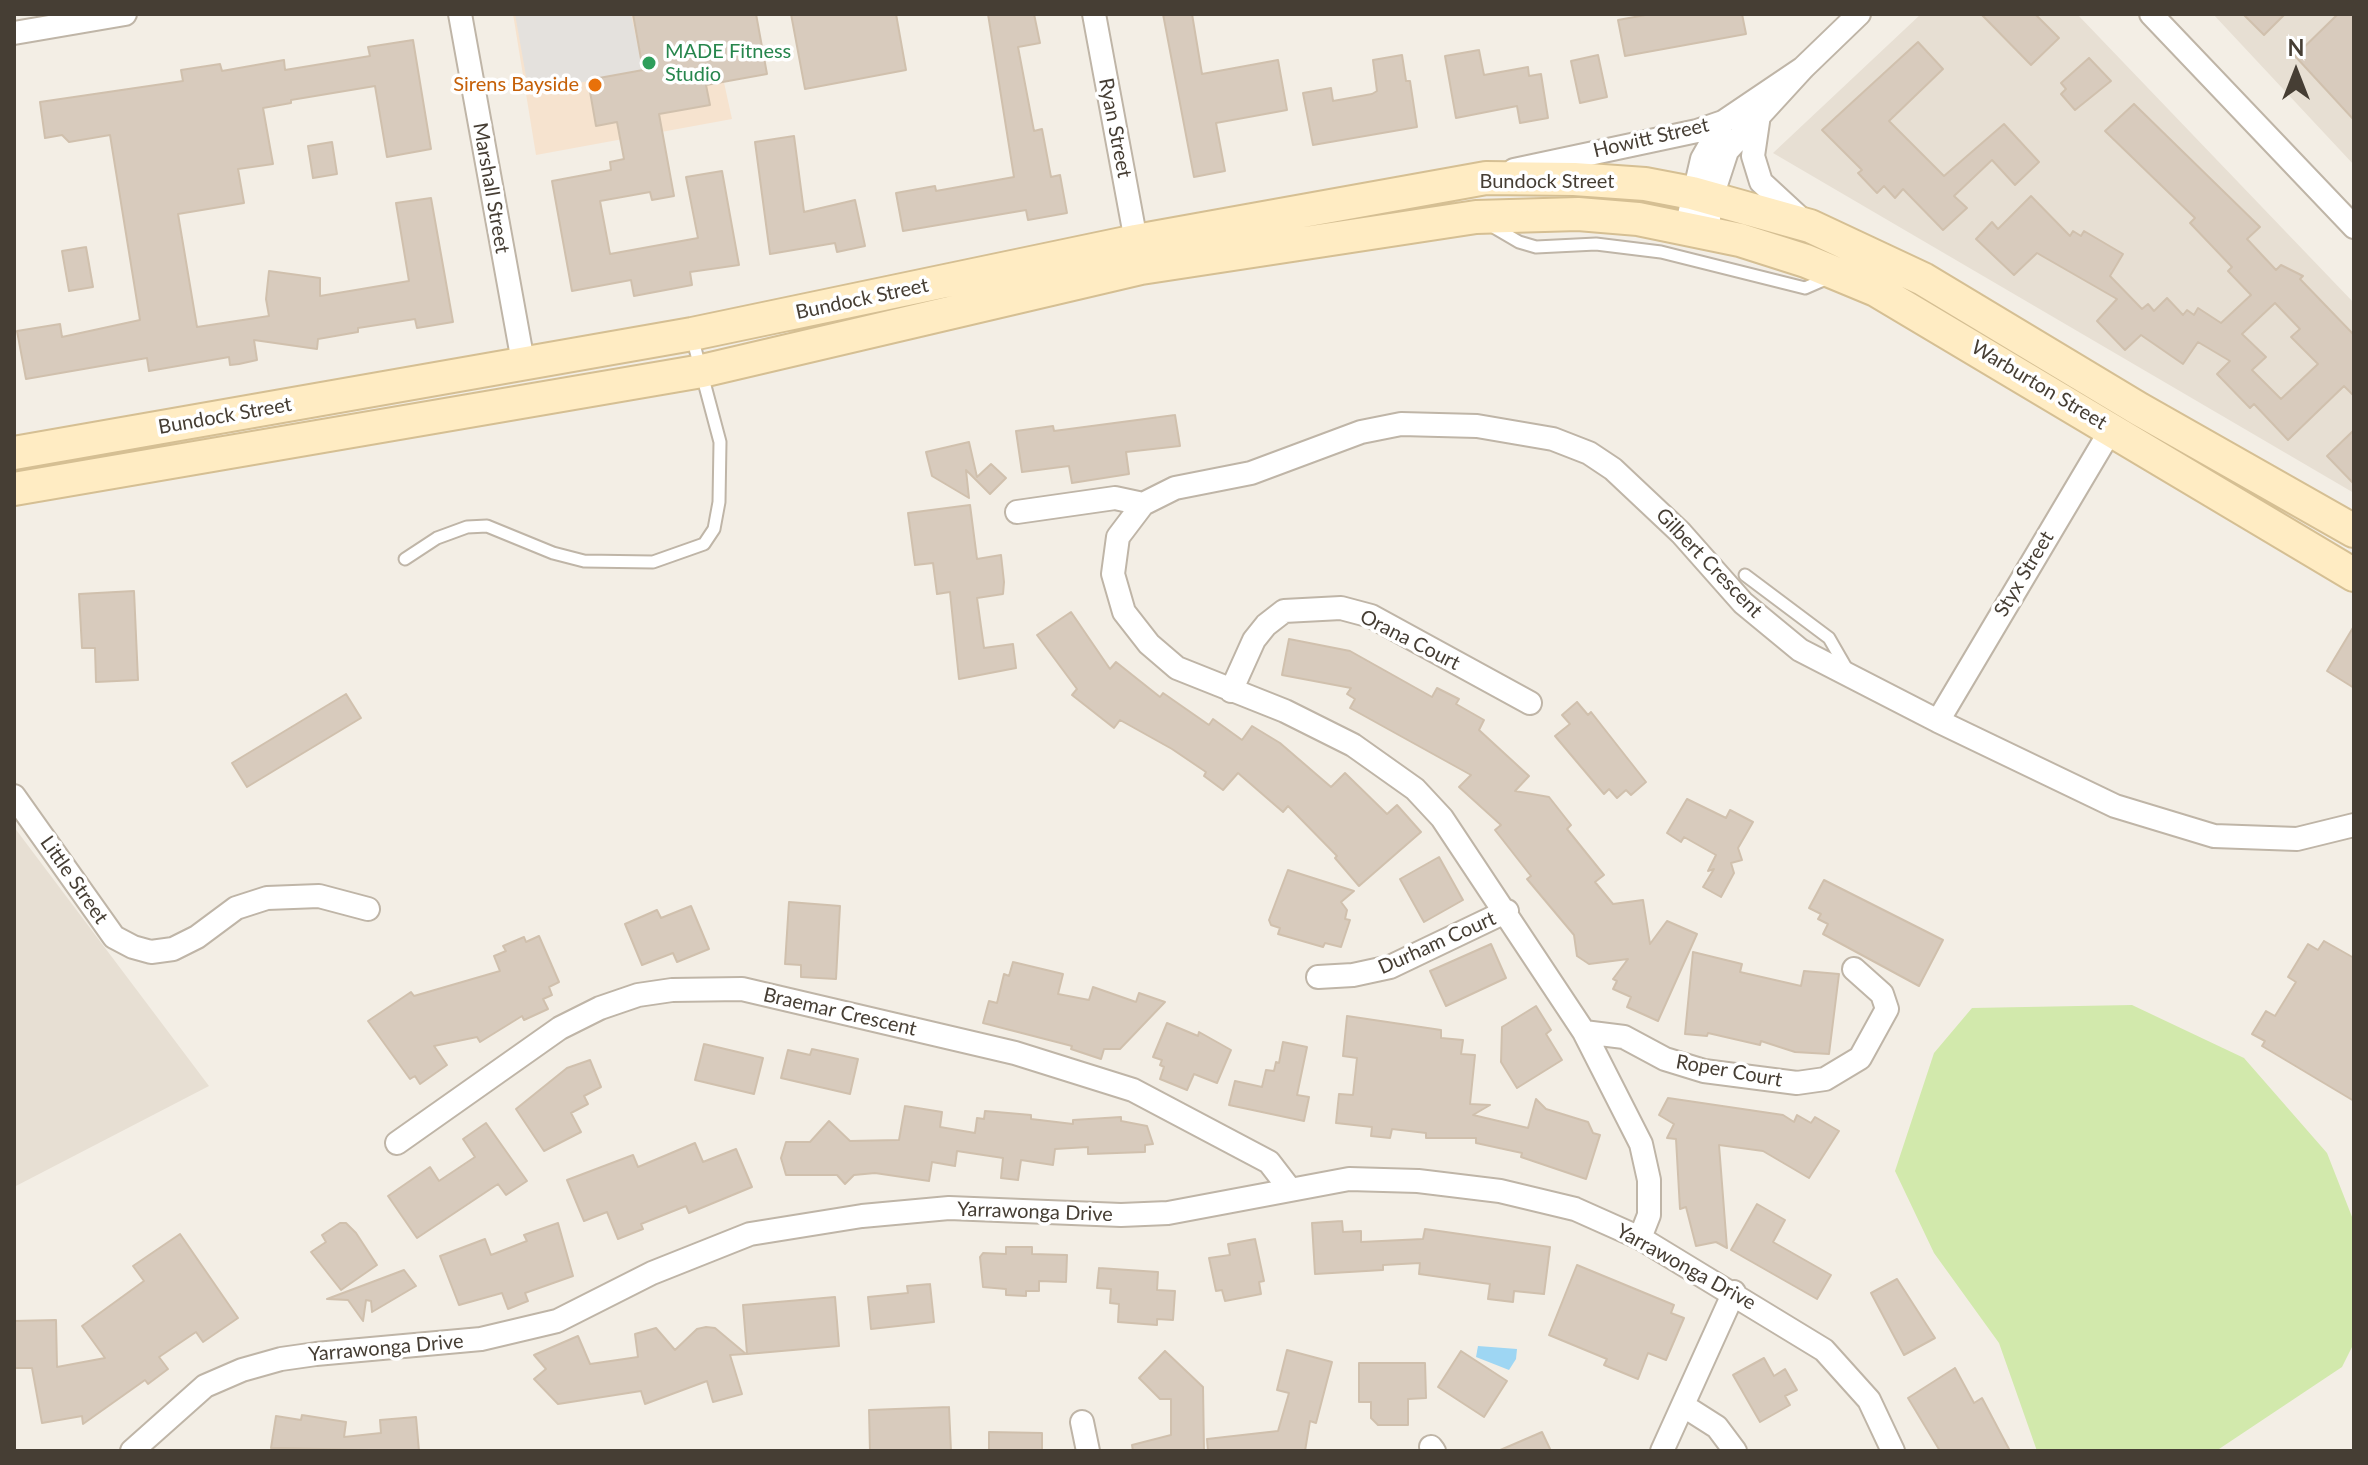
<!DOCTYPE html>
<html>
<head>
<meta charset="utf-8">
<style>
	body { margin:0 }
	#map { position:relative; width:2368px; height:1465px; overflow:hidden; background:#f3eee5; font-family:Lato,sans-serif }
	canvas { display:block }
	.frame { position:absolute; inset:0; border:16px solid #463e34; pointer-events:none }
	.north { position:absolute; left:2256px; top:32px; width:80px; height:80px; -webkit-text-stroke:6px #fff; paint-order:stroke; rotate:0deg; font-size:22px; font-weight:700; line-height:32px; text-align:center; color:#463e34 }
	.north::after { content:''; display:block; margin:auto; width:28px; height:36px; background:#463e34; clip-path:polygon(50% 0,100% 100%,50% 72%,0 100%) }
</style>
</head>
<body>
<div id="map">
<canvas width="2368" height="1465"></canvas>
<div class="frame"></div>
<div class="north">N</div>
</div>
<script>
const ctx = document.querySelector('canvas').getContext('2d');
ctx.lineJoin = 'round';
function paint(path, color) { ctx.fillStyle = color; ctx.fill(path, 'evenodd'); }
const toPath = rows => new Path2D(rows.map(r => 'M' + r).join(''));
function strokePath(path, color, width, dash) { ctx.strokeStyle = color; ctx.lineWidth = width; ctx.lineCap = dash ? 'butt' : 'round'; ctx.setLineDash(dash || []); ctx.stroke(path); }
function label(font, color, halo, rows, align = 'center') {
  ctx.font = font + ' Lato,sans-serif'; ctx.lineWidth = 7; ctx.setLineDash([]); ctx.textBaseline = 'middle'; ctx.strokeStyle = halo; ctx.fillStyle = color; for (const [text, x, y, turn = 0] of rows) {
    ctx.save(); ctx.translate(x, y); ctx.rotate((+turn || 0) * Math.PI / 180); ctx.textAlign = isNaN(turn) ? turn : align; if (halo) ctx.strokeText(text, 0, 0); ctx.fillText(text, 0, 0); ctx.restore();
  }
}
paint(toPath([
	[1921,14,2077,14,2354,303,2354,493,1773,153],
	[2213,14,2354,14,2354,165],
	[14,827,209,1086,14,1187]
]), '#e7dfd3');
paint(toPath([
	[513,14,709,14,732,119,536,155]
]), '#f6e3cf');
paint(toPath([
	[2132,1005,2244,1058,2327,1153,2354,1222,2354,1343,2342,1367,2216,1451,2037,1451,1999,1343,1934,1253,1895,1171,1934,1053,1972,1008]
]), '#d2e9ac');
paint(toPath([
	[515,14,631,14,643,70,529,93]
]), '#e4e1dd');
paint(toPath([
	[1478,1346,1517,1349,1516,1359,1509,1370,1476,1357]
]), '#9ed6f3');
const building = toPath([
	[633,14,756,14,767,74,706,85,710,105,659,114,674,196,652,200,650,192,600,201,610,254,698,238,686,177,722,171,739,265,690,272,692,285,634,296,631,280,572,291,552,181,611,170,610,162,624,159,617,122,596,126,588,80,643,70,633,14],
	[791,14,896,14,906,70,805,89,791,14],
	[988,14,1034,14,1040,43,1018,47,1034,131,1042,129,1051,177,1060,175,1067,213,1028,220,1026,210,903,231,896,193,935,186,936,191,1014,177,988,14],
	[1163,14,1192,14,1202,74,1278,60,1287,110,1216,123,1225,171,1194,177,1163,14],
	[1651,14,1742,14,1746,34,1625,56,1618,20,1651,14],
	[1981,14,2035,14,2059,38,2031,65,1981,14],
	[2243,14,2285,14,2264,35,2243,14],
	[2338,14,2354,14,2354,120,2295,56,2338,14],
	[413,40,431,149,387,157,375,86,291,100,291,103,263,108,273,164,238,169,244,203,178,214,197,327,269,316,266,299,269,271,320,278,320,296,409,281,396,203,431,198,453,322,417,328,415,319,358,328,358,332,318,339,317,349,254,340,257,360,239,364,230,365,229,357,149,371,147,358,26,379,17,331,60,324,62,337,140,320,110,135,69,142,62,135,45,138,40,102,183,81,181,70,220,64,222,71,284,60,285,70,370,56,368,47,413,40],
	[1918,42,1943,69,1889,121,1944,176,2004,124,2039,162,2015,185,1992,160,1954,196,1967,208,1943,230,1903,189,1895,198,1884,186,1877,193,1858,173,1862,170,1822,130,1918,42],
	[1479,50,1484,75,1528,67,1529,76,1541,74,1548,118,1520,123,1517,106,1456,118,1445,56,1479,50],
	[1402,55,1406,81,1410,81,1417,127,1313,145,1303,93,1331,88,1333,101,1372,94,1377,91,1373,60,1402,55],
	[1598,55,1607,97,1580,103,1571,61,1598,55],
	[2089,58,2111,81,2075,110,2061,94,2066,89,2061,83,2089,58],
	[2134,104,2260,227,2247,239,2276,270,2281,265,2303,276,2300,279,2354,335,2354,396,2344,386,2288,440,2254,404,2250,408,2217,374,2230,361,2198,342,2183,364,2141,335,2125,350,2097,321,2117,299,2037,253,2014,275,1976,239,1992,222,1998,229,2031,196,2070,236,2073,231,2081,236,2084,231,2123,254,2110,276,2142,309,2148,304,2154,311,2167,298,2183,315,2187,310,2194,315,2198,308,2221,323,2251,295,2228,271,2232,267,2190,223,2195,218,2105,131,2134,104],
	[2275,303,2300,329,2291,337,2318,364,2281,399,2252,370,2266,357,2242,334,2275,303],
	[794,136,804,212,855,200,865,246,837,252,835,243,770,254,755,142,794,136],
	[332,142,337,174,313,178,308,146,332,142],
	[86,247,93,287,69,291,62,251,86,247],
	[1175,415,1180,446,1126,452,1129,474,1072,483,1069,466,1022,472,1016,431,1053,426,1054,431,1175,415],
	[2354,430,2354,484,2327,456,2354,430],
	[969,442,977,477,991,464,1006,478,990,494,966,470,969,498,932,476,926,452,969,442],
	[970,505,977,559,1001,555,1004,582,1003,594,977,598,984,648,1013,644,1016,668,959,679,950,592,937,594,933,563,915,565,908,513,970,505],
	[134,591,138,680,96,682,95,648,82,648,79,594,134,591],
	[1071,612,1110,669,1116,662,1160,697,1163,693,1209,725,1213,719,1242,740,1252,726,1280,743,1331,787,1345,773,1387,814,1397,805,1421,832,1359,886,1335,858,1337,856,1288,806,1283,812,1238,773,1223,790,1204,776,1206,772,1172,749,1120,720,1114,728,1072,695,1077,689,1037,635,1071,612],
	[2354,626,2354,688,2327,671,2354,626],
	[1289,639,1350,651,1432,697,1437,688,1459,699,1456,704,1484,720,1479,730,1529,776,1515,791,1549,797,1571,825,1567,829,1604,875,1595,882,1613,904,1643,900,1650,944,1667,921,1697,934,1658,1021,1627,1007,1631,997,1613,989,1617,981,1613,979,1628,959,1589,964,1577,956,1574,935,1527,879,1531,876,1495,830,1501,825,1459,787,1471,775,1350,708,1355,699,1347,694,1351,688,1282,675,1289,639],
	[346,694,361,718,247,787,232,763,346,694],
	[1577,702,1588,715,1591,712,1646,782,1631,795,1626,790,1617,798,1609,789,1604,794,1555,736,1570,724,1562,715,1577,702],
	[1687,799,1726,818,1730,810,1753,822,1738,848,1742,860,1731,863,1734,873,1721,897,1703,887,1714,869,1708,871,1716,855,1684,837,1681,842,1667,833,1687,799],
	[1439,857,1463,900,1424,922,1400,879,1439,857],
	[1288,870,1354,891,1341,902,1347,910,1345,919,1350,920,1341,947,1325,943,1323,947,1278,934,1280,928,1271,925,1269,920,1288,870],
	[1824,880,1943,940,1919,986,1823,934,1828,924,1818,919,1821,914,1809,908,1824,880],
	[789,902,840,906,836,979,801,977,801,965,785,964,789,902],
	[691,906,709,949,677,962,673,953,642,965,625,924,657,910,661,918,691,906],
	[539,936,559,982,549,987,552,995,543,999,548,1009,524,1020,522,1016,480,1042,477,1037,434,1046,447,1065,420,1084,415,1076,410,1079,368,1021,411,992,414,996,500,971,494,956,506,951,503,946,524,937,526,942,539,936],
	[2324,941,2354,958,2354,1101,2262,1046,2265,1041,2252,1034,2266,1011,2275,1016,2296,982,2288,977,2308,944,2318,950,2324,941],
	[1491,944,1506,978,1446,1006,1430,971,1491,944],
	[1693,952,1742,964,1740,972,1801,986,1804,971,1839,974,1829,1054,1795,1052,1761,1041,1760,1045,1708,1033,1707,1036,1685,1034,1693,952],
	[1013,962,1063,974,1058,994,1089,1000,1093,987,1136,1002,1139,993,1165,1002,1120,1049,1104,1049,1101,1059,1071,1049,1072,1046,983,1023,989,1001,997,1003,1004,974,1009,976,1013,962],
	[1536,1006,1551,1030,1546,1034,1562,1060,1517,1088,1501,1062,1502,1027,1536,1006],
	[1347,1016,1441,1030,1441,1038,1463,1040,1461,1054,1475,1055,1470,1104,1490,1105,1473,1115,1528,1128,1536,1099,1546,1109,1588,1122,1593,1133,1600,1135,1586,1179,1521,1157,1522,1153,1476,1143,1476,1138,1426,1138,1426,1133,1392,1129,1390,1138,1371,1136,1372,1127,1336,1123,1339,1094,1353,1095,1357,1058,1343,1056,1347,1016],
	[1167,1023,1198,1036,1199,1032,1231,1050,1217,1083,1194,1074,1187,1090,1160,1079,1164,1067,1160,1065,1162,1060,1153,1057,1167,1023],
	[1283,1042,1307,1047,1297,1095,1309,1097,1304,1121,1229,1105,1235,1081,1262,1087,1266,1070,1274,1071,1276,1062,1279,1063,1283,1042],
	[704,1044,763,1058,754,1094,695,1080,704,1044],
	[812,1049,858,1059,850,1094,781,1078,788,1050,810,1055,812,1049],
	[590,1060,601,1087,584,1096,588,1104,571,1113,581,1132,544,1151,516,1109,567,1068,590,1060],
	[1668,1098,1783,1115,1794,1122,1797,1115,1811,1123,1815,1117,1839,1131,1809,1178,1763,1151,1719,1145,1727,1248,1716,1242,1696,1246,1686,1207,1680,1209,1676,1139,1667,1138,1674,1124,1659,1115,1668,1098],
	[905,1106,942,1112,940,1127,975,1133,977,1118,984,1119,985,1111,1031,1115,1031,1119,1073,1124,1073,1120,1121,1117,1121,1121,1147,1126,1153,1144,1145,1145,1145,1152,1088,1154,1088,1147,1055,1149,1053,1165,1021,1160,1018,1180,1001,1178,1003,1158,957,1151,955,1166,932,1162,929,1181,875,1173,854,1175,845,1184,837,1175,786,1175,781,1158,786,1142,810,1142,829,1121,850,1141,899,1140,905,1106],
	[486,1123,527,1181,506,1195,498,1184,417,1238,388,1196,430,1167,439,1181,475,1157,463,1139,486,1123],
	[695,1143,703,1162,736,1149,752,1187,689,1213,686,1206,641,1224,643,1229,618,1239,607,1212,584,1221,567,1180,633,1155,638,1167,695,1143],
	[1757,1204,1785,1220,1773,1242,1831,1275,1817,1299,1731,1250,1757,1204],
	[1342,1221,1343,1232,1361,1231,1361,1242,1423,1239,1425,1229,1550,1247,1544,1294,1514,1291,1513,1302,1488,1299,1490,1284,1419,1274,1420,1263,1383,1265,1383,1270,1315,1274,1312,1223,1342,1221],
	[340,1223,346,1223,356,1233,377,1265,341,1290,311,1252,326,1242,322,1235,340,1223],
	[558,1223,573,1276,525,1293,528,1301,508,1309,502,1293,459,1305,440,1256,485,1239,491,1255,527,1241,524,1235,558,1223],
	[180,1234,238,1318,203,1342,196,1332,159,1357,168,1369,148,1384,145,1380,83,1424,82,1416,42,1423,32,1368,14,1368,14,1321,56,1320,57,1367,105,1358,82,1326,144,1281,133,1266,180,1234],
	[1255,1239,1264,1281,1259,1282,1261,1294,1225,1301,1222,1290,1216,1291,1209,1258,1230,1255,1228,1244,1255,1239],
	[1006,1247,1032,1247,1032,1254,1067,1255,1066,1282,1039,1281,1039,1291,1026,1291,1026,1296,1006,1295,1006,1289,983,1287,980,1257,983,1253,1006,1254,1006,1247],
	[1577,1265,1674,1305,1671,1313,1684,1318,1666,1360,1648,1353,1638,1379,1604,1365,1607,1359,1549,1335,1577,1265],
	[1099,1268,1158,1272,1157,1290,1175,1291,1173,1320,1157,1319,1157,1325,1118,1322,1119,1304,1110,1303,1111,1289,1097,1288,1099,1268],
	[404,1270,416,1286,372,1312,371,1301,366,1300,363,1321,348,1300,327,1299,404,1270],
	[1897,1279,1935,1338,1904,1355,1871,1293,1897,1279],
	[930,1284,934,1322,871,1329,868,1297,908,1293,907,1286,930,1284],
	[835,1297,839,1346,747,1354,743,1305,835,1297],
	[706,1327,715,1328,746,1354,730,1355,742,1394,713,1402,707,1381,645,1404,641,1391,558,1404,534,1379,546,1369,534,1355,578,1336,590,1364,638,1357,635,1334,656,1328,675,1350,697,1329,706,1327],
	[1287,1350,1332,1362,1316,1423,1310,1421,1305,1451,1208,1451,1207,1439,1278,1431,1289,1393,1277,1390,1287,1350],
	[1165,1351,1203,1387,1204,1451,1133,1451,1132,1445,1171,1435,1171,1399,1160,1399,1139,1378,1165,1351],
	[1461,1351,1507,1381,1484,1417,1438,1387,1461,1351],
	[1764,1358,1774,1376,1785,1369,1797,1390,1785,1396,1790,1405,1760,1422,1733,1375,1764,1358],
	[1359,1363,1425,1363,1426,1398,1408,1399,1408,1425,1378,1425,1371,1418,1371,1402,1359,1402,1359,1363],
	[1955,1368,1974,1403,1982,1398,2010,1451,1940,1451,1908,1398,1955,1368],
	[949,1407,951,1451,870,1451,869,1410,949,1407],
	[302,1415,346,1422,344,1437,381,1433,380,1420,416,1417,419,1451,271,1448,276,1416,301,1420,302,1415],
	[989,1432,1042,1433,1042,1451,989,1451,989,1432],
	[1542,1432,1551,1451,1498,1451,1542,1432]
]);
paint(building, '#d8cbbd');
strokePath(building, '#d0c0ad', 2);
const service = toPath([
	[1490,225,1519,242,1536,247,1596,244,1661,252,1805,288,1828,278],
	[405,559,437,538,467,527,487,526,553,553,584,561,653,562,704,544,714,529,719,502,720,442,692,337],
	[1745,575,1829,638,1848,671]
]);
const minor = toPath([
	[460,14,523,362],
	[1094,14,1136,241],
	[2151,14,2354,227],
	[14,33,125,14],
	[1759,115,1753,156,1761,182,1800,218],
	[1514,170,1697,131,1723,122,1803,68],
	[1686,228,1702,159,1723,122],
	[1707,232,1712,197,1727,151,1803,68,1859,14],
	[1017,512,1115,498,1143,504],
	[1231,691,1254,640,1266,625,1284,611,1341,608,1371,616,1530,703],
	[1938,721,2112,428],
	[14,796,114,937,133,947,151,952,173,949,197,937,236,908,267,898,319,896,368,909],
	[1318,977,1353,975,1390,967,1507,911],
	[1584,1032,1624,1037,1665,1059,1704,1071,1797,1083,1825,1079,1860,1058,1887,1009,1882,994,1854,969],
	[397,1143,560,1028,600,1008,638,995,672,990,742,989,1015,1053,1133,1090,1269,1162,1289,1188],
	[1640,1238,1649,1215,1649,1180,1641,1144,1584,1032,1442,818,1415,789,1353,745,1285,711,1177,668,1149,644,1124,612,1113,574,1118,537,1143,504,1175,488,1251,473,1361,432,1401,424,1477,426,1553,439,1589,453,1613,469,1681,533,1743,603,1800,650,1938,721,2115,806,2214,836,2297,839,2354,825],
	[1684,1406,1717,1427,1735,1451],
	[1082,1422,1088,1451],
	[1431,1447,1434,1451],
	[132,1451,205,1386,242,1370,281,1359,316,1354,481,1339,557,1321,652,1273,750,1234,862,1216,949,1208,1121,1215,1168,1213,1349,1179,1418,1181,1500,1191,1575,1209,1640,1238,1824,1350,1869,1400,1893,1451],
	[1662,1451,1734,1292]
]);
const secondary = toPath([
	[14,453,692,334,1136,241,1486,178,1574,179,1645,184,1692,193,1810,226,1923,279,2139,409,2354,531],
	[14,489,702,371,1141,268,1476,217,1578,214,1638,219,1740,240,1806,261,1876,290,2354,575]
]);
strokePath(service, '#bfb5a7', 15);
strokePath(minor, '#bfb5a7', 26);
strokePath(secondary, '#d5bf93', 36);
strokePath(service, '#fff', 11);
strokePath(minor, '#fff', 22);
strokePath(secondary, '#ffecc3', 32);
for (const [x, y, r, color] of [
	[649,63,8,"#2e9e5b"],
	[595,85,8,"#e8710a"]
]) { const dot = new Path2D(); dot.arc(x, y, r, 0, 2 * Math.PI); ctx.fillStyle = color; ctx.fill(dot); strokePath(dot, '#fff', 3); }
label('20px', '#27864d', '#fff', [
	["MADE Fitness",665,52],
	["Studio",665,75]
], 'left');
label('20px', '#c56008', '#fff', [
	["Sirens Bayside",579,85]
], 'right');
label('20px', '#463e34', '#fff', [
	["Ryan Street",1115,128,79],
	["Howitt Street",1651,138,-13],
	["Bundock Street",1547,182],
	["Marshall Street",491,188,80],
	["Bundock Street",862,299,-12],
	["Warburton Street",2039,385,31],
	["Bundock Street",225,416,-10],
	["Gilbert Crescent",1709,563,46],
	["Styx Street",2024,574,-59],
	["Orana Court",1410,640,27],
	["Little Street",74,880,55],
	["Durham Court",1437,943,-24],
	["Braemar Crescent",840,1012,13],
	["Roper Court",1729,1071,10],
	["Yarrawonga Drive",1035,1212,2],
	["Yarrawonga Drive",1686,1267,29],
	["Yarrawonga Drive",386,1348,-5]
]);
</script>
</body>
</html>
